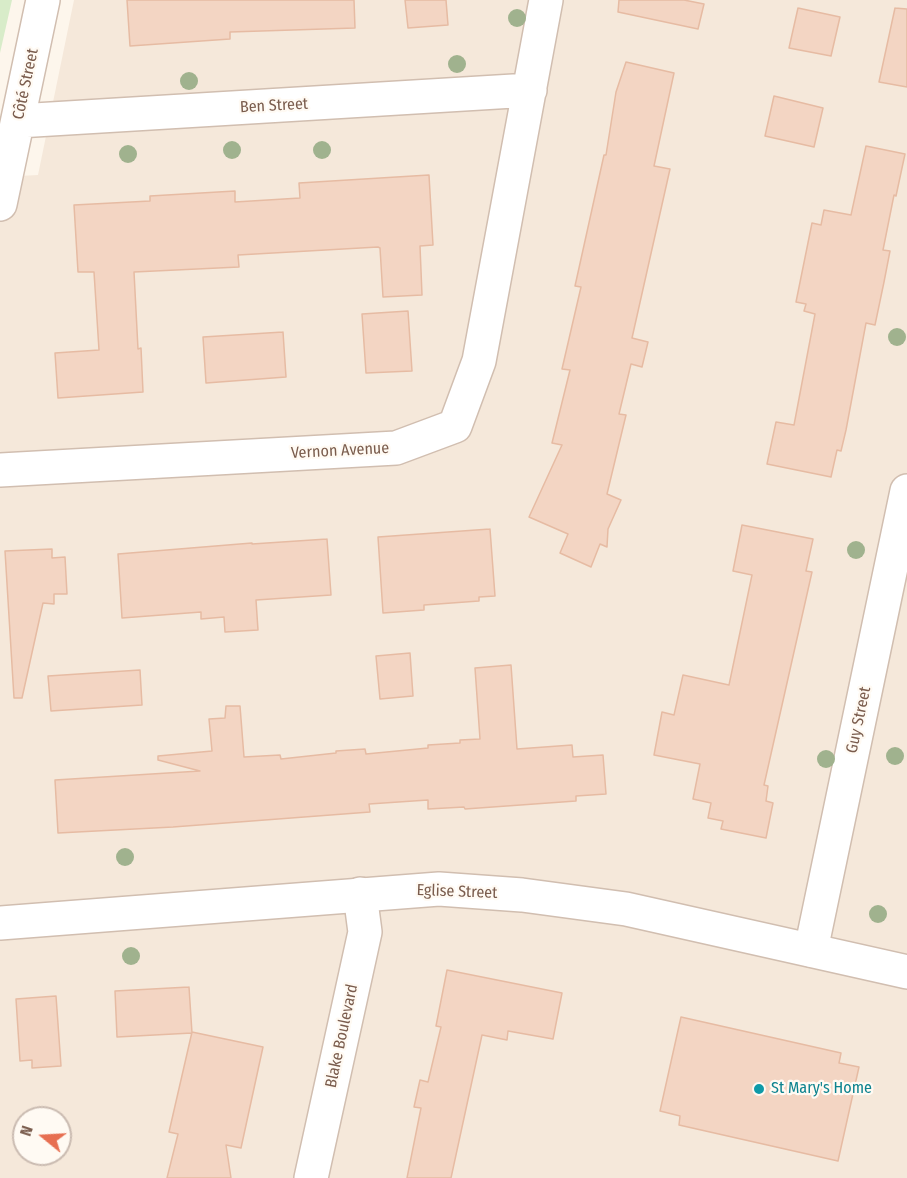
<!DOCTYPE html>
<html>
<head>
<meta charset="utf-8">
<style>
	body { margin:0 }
	#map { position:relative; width:907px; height:1178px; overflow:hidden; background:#fdf6ec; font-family:"Fira Sans Condensed",sans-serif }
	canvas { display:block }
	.north { position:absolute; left:12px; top:1106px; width:60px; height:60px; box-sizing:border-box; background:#fffaf3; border:2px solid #cabbb1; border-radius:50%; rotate:288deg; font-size:16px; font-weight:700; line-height:24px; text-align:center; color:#7a5c4d }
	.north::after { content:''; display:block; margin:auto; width:21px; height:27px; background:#e76f51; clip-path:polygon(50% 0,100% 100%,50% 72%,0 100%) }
</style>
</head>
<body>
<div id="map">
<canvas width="907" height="1178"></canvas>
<div class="north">N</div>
</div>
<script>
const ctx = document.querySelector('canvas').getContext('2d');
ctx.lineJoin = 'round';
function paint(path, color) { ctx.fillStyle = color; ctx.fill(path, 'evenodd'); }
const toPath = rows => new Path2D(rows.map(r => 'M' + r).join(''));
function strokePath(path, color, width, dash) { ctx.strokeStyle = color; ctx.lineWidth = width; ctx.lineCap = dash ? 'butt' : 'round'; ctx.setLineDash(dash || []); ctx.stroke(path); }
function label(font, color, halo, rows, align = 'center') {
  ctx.font = font + ' "Fira Sans Condensed",sans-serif'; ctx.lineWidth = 4.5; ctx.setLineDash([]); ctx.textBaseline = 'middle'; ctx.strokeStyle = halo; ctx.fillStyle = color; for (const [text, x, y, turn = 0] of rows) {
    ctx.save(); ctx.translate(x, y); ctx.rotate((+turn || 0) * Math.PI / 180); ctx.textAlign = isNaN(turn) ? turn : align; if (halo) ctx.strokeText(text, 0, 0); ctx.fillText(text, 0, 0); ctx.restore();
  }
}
paint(toPath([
	[74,0,907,0,907,1178,0,1178,0,177,38,175],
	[24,1118,60,1118,60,1154,24,1154]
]), '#f5e8da');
paint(toPath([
	[0,0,12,0,0,53]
]), '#d8ecc9');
const building = toPath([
	[127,0,354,0,355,28,230,32,230,39,130,46,127,0],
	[405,0,446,0,448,25,408,28,405,0],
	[619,0,684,0,704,4,698,29,618,12,619,0],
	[798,8,840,17,831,56,789,48,798,8],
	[895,8,907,9,907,87,879,82,895,8],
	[626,62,674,73,654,166,670,169,632,338,648,342,642,367,631,364,619,414,626,415,607,494,621,500,608,529,607,547,600,544,591,567,560,553,568,534,529,517,562,445,552,443,570,370,562,369,581,287,575,286,604,155,606,155,616,92,626,62],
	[774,96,823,108,814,147,765,136,774,96],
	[866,146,905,154,896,196,894,195,883,250,890,251,884,282,875,325,866,323,846,430,841,451,837,450,831,477,767,464,776,422,794,425,815,314,804,311,806,304,796,302,812,223,821,225,824,210,851,215,866,146],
	[429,175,433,245,420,246,422,295,383,297,380,248,378,247,238,255,239,267,134,272,138,349,141,348,143,392,58,398,55,353,99,350,94,272,78,272,74,205,150,201,150,196,235,191,235,202,300,198,299,183,429,175],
	[408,311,412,371,366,373,362,314,408,311],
	[283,332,286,377,206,383,203,337,283,332],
	[742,525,813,539,806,571,812,572,764,785,768,786,766,801,773,803,766,838,721,829,723,821,708,818,711,803,693,799,700,764,654,755,662,712,674,715,683,675,729,685,752,575,733,571,742,525],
	[490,529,495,596,479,597,479,601,424,605,424,610,383,613,378,537,490,529],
	[327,539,331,595,256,600,258,630,225,632,224,617,201,619,201,612,122,618,118,554,252,543,252,544,327,539],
	[52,549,52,558,65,557,67,594,54,594,54,604,43,603,22,698,14,698,5,551,52,549],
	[410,653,413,696,380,699,376,656,410,653],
	[511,665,517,749,572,745,573,757,603,755,606,794,576,796,576,801,465,809,464,807,428,809,428,800,369,804,370,812,173,827,58,833,55,780,200,771,158,760,158,756,212,751,209,719,225,718,226,706,240,706,244,757,280,755,281,759,336,753,336,751,365,749,366,754,428,748,428,745,460,743,460,740,480,739,475,668,511,665],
	[140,670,142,705,51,711,48,676,140,670],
	[447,970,562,993,553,1039,508,1031,507,1040,482,1035,451,1178,407,1178,421,1108,414,1107,420,1080,428,1082,441,1027,436,1026,447,970],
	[189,987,192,1033,117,1037,115,991,189,987],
	[56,996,61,1066,32,1068,32,1060,20,1061,16,999,56,996],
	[681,1017,841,1053,839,1063,859,1067,838,1161,679,1125,680,1116,660,1111,681,1017],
	[192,1032,263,1047,241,1148,226,1145,231,1178,167,1178,178,1134,169,1132,192,1032]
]);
paint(building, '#f3d5c3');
strokePath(building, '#e6bba3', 1.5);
const minor = toPath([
	[18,121,530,90],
	[0,204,43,0],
	[0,470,396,448,455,426,479,361,546,0],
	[811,950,907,491],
	[311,1178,365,932,360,894]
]);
const tertiary = toPath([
	[0,923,439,889,522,895,626,909,907,972]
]);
strokePath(minor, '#d1beb0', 36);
strokePath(tertiary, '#d1beb0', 36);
strokePath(minor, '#fff', 33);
strokePath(tertiary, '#fff', 33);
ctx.fillStyle = '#a0b28e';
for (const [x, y] of [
	[517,18],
	[457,64],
	[189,81],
	[232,150],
	[322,150],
	[128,154],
	[897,337],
	[856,550],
	[895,756],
	[826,759],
	[125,857],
	[878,914],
	[131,956]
]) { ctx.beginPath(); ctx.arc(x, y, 9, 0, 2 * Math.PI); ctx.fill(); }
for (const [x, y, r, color] of [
	[759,1089,6,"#0f9aa8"]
]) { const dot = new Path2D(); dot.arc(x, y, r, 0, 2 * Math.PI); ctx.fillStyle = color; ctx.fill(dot); strokePath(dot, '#fffaf3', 2); }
label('16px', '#7a5c4d', '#fffaf3', [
	["Côté Street",26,84,-78],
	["Ben Street",274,106,-3],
	["Vernon Avenue",340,451,-3],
	["Guy Street",859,720,-78],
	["Eglise Street",457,892,2],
	["Blake Boulevard",342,1036,-78]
]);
label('16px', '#0d838f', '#fffaf3', [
	["St Mary's Home",771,1089]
], 'left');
</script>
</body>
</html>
